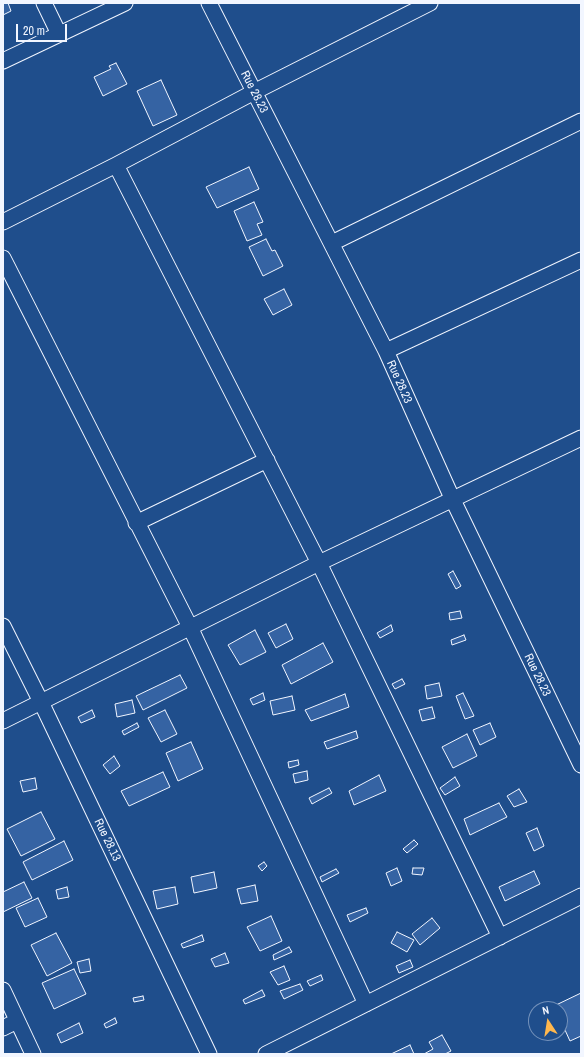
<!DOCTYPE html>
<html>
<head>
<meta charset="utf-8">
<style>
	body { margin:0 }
	#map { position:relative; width:584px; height:1057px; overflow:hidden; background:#1f4e8c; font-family:"Archivo Narrow",sans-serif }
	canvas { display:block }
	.frame { position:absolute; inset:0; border:4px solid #f2f6ff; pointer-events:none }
	.north { position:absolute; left:528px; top:1001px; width:40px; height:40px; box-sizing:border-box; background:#1f4e8c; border:1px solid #7391ba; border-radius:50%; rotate:348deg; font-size:11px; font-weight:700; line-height:16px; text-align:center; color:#f2f6ff }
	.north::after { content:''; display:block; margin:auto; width:14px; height:18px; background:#ffb74d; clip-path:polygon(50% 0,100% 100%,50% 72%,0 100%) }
	.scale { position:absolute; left:16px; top:24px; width:51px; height:18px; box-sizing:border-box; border:2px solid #f2f6ff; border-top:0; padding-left:5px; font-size:12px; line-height:14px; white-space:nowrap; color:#f2f6ff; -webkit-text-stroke:3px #1f4e8c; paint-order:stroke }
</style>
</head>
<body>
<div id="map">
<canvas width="584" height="1057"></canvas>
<div class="frame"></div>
<div class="north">N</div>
<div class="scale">20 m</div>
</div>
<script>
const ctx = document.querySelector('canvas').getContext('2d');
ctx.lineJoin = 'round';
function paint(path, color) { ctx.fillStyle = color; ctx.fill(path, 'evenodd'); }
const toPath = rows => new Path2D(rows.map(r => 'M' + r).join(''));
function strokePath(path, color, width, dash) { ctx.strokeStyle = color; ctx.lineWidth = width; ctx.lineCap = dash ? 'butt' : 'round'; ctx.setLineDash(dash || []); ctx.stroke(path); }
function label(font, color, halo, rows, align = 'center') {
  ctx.font = font + ' "Archivo Narrow",sans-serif'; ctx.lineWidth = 3; ctx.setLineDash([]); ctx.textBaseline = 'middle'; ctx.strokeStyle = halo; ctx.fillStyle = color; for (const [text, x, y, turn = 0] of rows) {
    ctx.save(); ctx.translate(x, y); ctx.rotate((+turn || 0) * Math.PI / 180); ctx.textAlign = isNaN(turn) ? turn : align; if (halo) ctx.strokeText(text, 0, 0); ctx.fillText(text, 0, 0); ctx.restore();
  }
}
const building = toPath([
	[3,3,8,3,11,11,3,15,3,3],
	[116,63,127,84,103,96,94,77,111,69,109,66,116,63],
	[161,80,177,115,153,126,137,91,161,80],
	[249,167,259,189,217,208,206,187,249,167],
	[254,202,263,222,257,224,262,235,247,241,234,211,254,202],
	[266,239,272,251,275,250,283,266,263,276,249,247,266,239],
	[284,289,292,305,273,315,264,299,284,289],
	[453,571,461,586,456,589,448,574,453,571],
	[460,611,462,618,450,620,449,613,460,611],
	[286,624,293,639,276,648,268,633,286,624],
	[391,625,393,631,380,638,377,633,391,625],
	[255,630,266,652,240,665,228,645,255,630],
	[464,635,466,640,452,645,451,640,464,635],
	[323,643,333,662,291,684,282,665,323,643],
	[180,675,187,688,143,710,136,696,180,675],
	[402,679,405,684,395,689,392,684,402,679],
	[439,683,442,696,427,699,425,686,439,683],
	[263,693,265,700,253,705,250,699,263,693],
	[463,693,474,716,465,719,456,696,463,693],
	[345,694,349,707,311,721,305,710,345,694],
	[292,696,295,710,273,715,270,701,292,696],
	[132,700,135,713,117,717,115,704,132,700],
	[432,707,435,718,422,721,419,710,432,707],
	[92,710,95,717,81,723,78,717,92,710],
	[165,710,177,734,161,742,148,718,165,710],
	[137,723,139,727,124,735,122,731,137,723],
	[490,723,496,737,480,745,473,730,490,723],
	[356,731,358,738,327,749,324,742,356,731],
	[467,734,477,756,453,768,442,747,467,734],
	[191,742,203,769,178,781,166,753,191,742],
	[114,756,120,766,110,774,103,765,114,756],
	[298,760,299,765,289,768,288,762,298,760],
	[307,771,308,780,295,783,293,774,307,771],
	[163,772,170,787,129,806,121,791,163,772],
	[379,775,386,791,354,805,349,791,379,775],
	[455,777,460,786,445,795,440,788,455,777],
	[35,778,37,789,23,792,20,781,35,778],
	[329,788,332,793,312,804,309,798,329,788],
	[519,789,527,802,514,807,507,796,519,789],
	[499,803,507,817,470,835,464,819,499,803],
	[41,812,55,839,21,856,7,829,41,812],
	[537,828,544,846,534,851,526,833,537,828],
	[414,840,418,844,407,853,403,849,414,840],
	[64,841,73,860,32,880,23,862,64,841],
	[264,862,267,866,262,871,258,866,264,862],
	[397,868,402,881,391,886,386,873,397,868],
	[413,868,424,868,422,875,412,874,413,868],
	[336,869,339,873,322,882,320,877,336,869],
	[534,871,540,884,505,901,499,887,534,871],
	[214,872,217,888,194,893,191,877,214,872],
	[24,882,32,898,3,912,3,892,24,882],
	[255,885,258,901,241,904,237,889,255,885],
	[67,887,69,897,58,899,56,890,67,887],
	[175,887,178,904,157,909,153,891,175,887],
	[38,898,47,917,25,927,16,908,38,898],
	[366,908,368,913,350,922,347,915,366,908],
	[271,916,282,941,260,951,247,927,271,916],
	[432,918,440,928,420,945,412,934,432,918],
	[397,932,414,940,407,952,391,943,397,932],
	[56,933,72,963,47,976,31,945,56,933],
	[202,935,204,941,183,948,181,944,202,935],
	[289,947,292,952,274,960,273,955,289,947],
	[225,953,229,963,215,967,211,959,225,953],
	[89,959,91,971,80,973,77,962,89,959],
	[410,960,413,967,399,973,396,966,410,960],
	[284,966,290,980,278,985,270,972,284,966],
	[74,969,86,994,54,1009,42,983,74,969],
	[321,975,323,980,310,986,307,981,321,975],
	[300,984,303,990,284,999,280,991,300,984],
	[262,990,265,996,245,1004,243,1000,262,990],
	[581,993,581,1036,570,1041,560,1019,560,1009,555,1009,554,1006,581,993],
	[143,996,144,1000,134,1002,133,998,143,996],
	[115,1018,117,1023,106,1028,104,1024,115,1018],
	[79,1023,83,1033,61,1043,57,1034,79,1023],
	[442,1035,451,1051,445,1054,424,1054,433,1049,429,1042,442,1035],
	[410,1045,414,1054,391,1054,410,1045]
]);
paint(building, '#3563a3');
strokePath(building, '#f2f6ff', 1);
const minor = toPath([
	[44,3,59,34],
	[209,3,386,351,452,498,581,765],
	[3,61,125,3],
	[116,165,319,563,500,937],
	[3,222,116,165,254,92,430,3],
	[332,243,581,121],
	[3,258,190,627,366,1004],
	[386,351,581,260],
	[136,523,267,460],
	[3,626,41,702,209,1054],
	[3,721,319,563,581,438],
	[3,990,33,1054],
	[3,1028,17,1021],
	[266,1054,581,896]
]);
strokePath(minor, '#f2f6ff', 17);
strokePath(minor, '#1f4e8c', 15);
label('12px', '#f2f6ff', '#1f4e8c', [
	["Rue 28.23",254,92,63],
	["Rue 28.23",399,382,66],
	["Rue 28.23",537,675,64],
	["Rue 28.13",107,840,64]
]);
</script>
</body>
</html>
